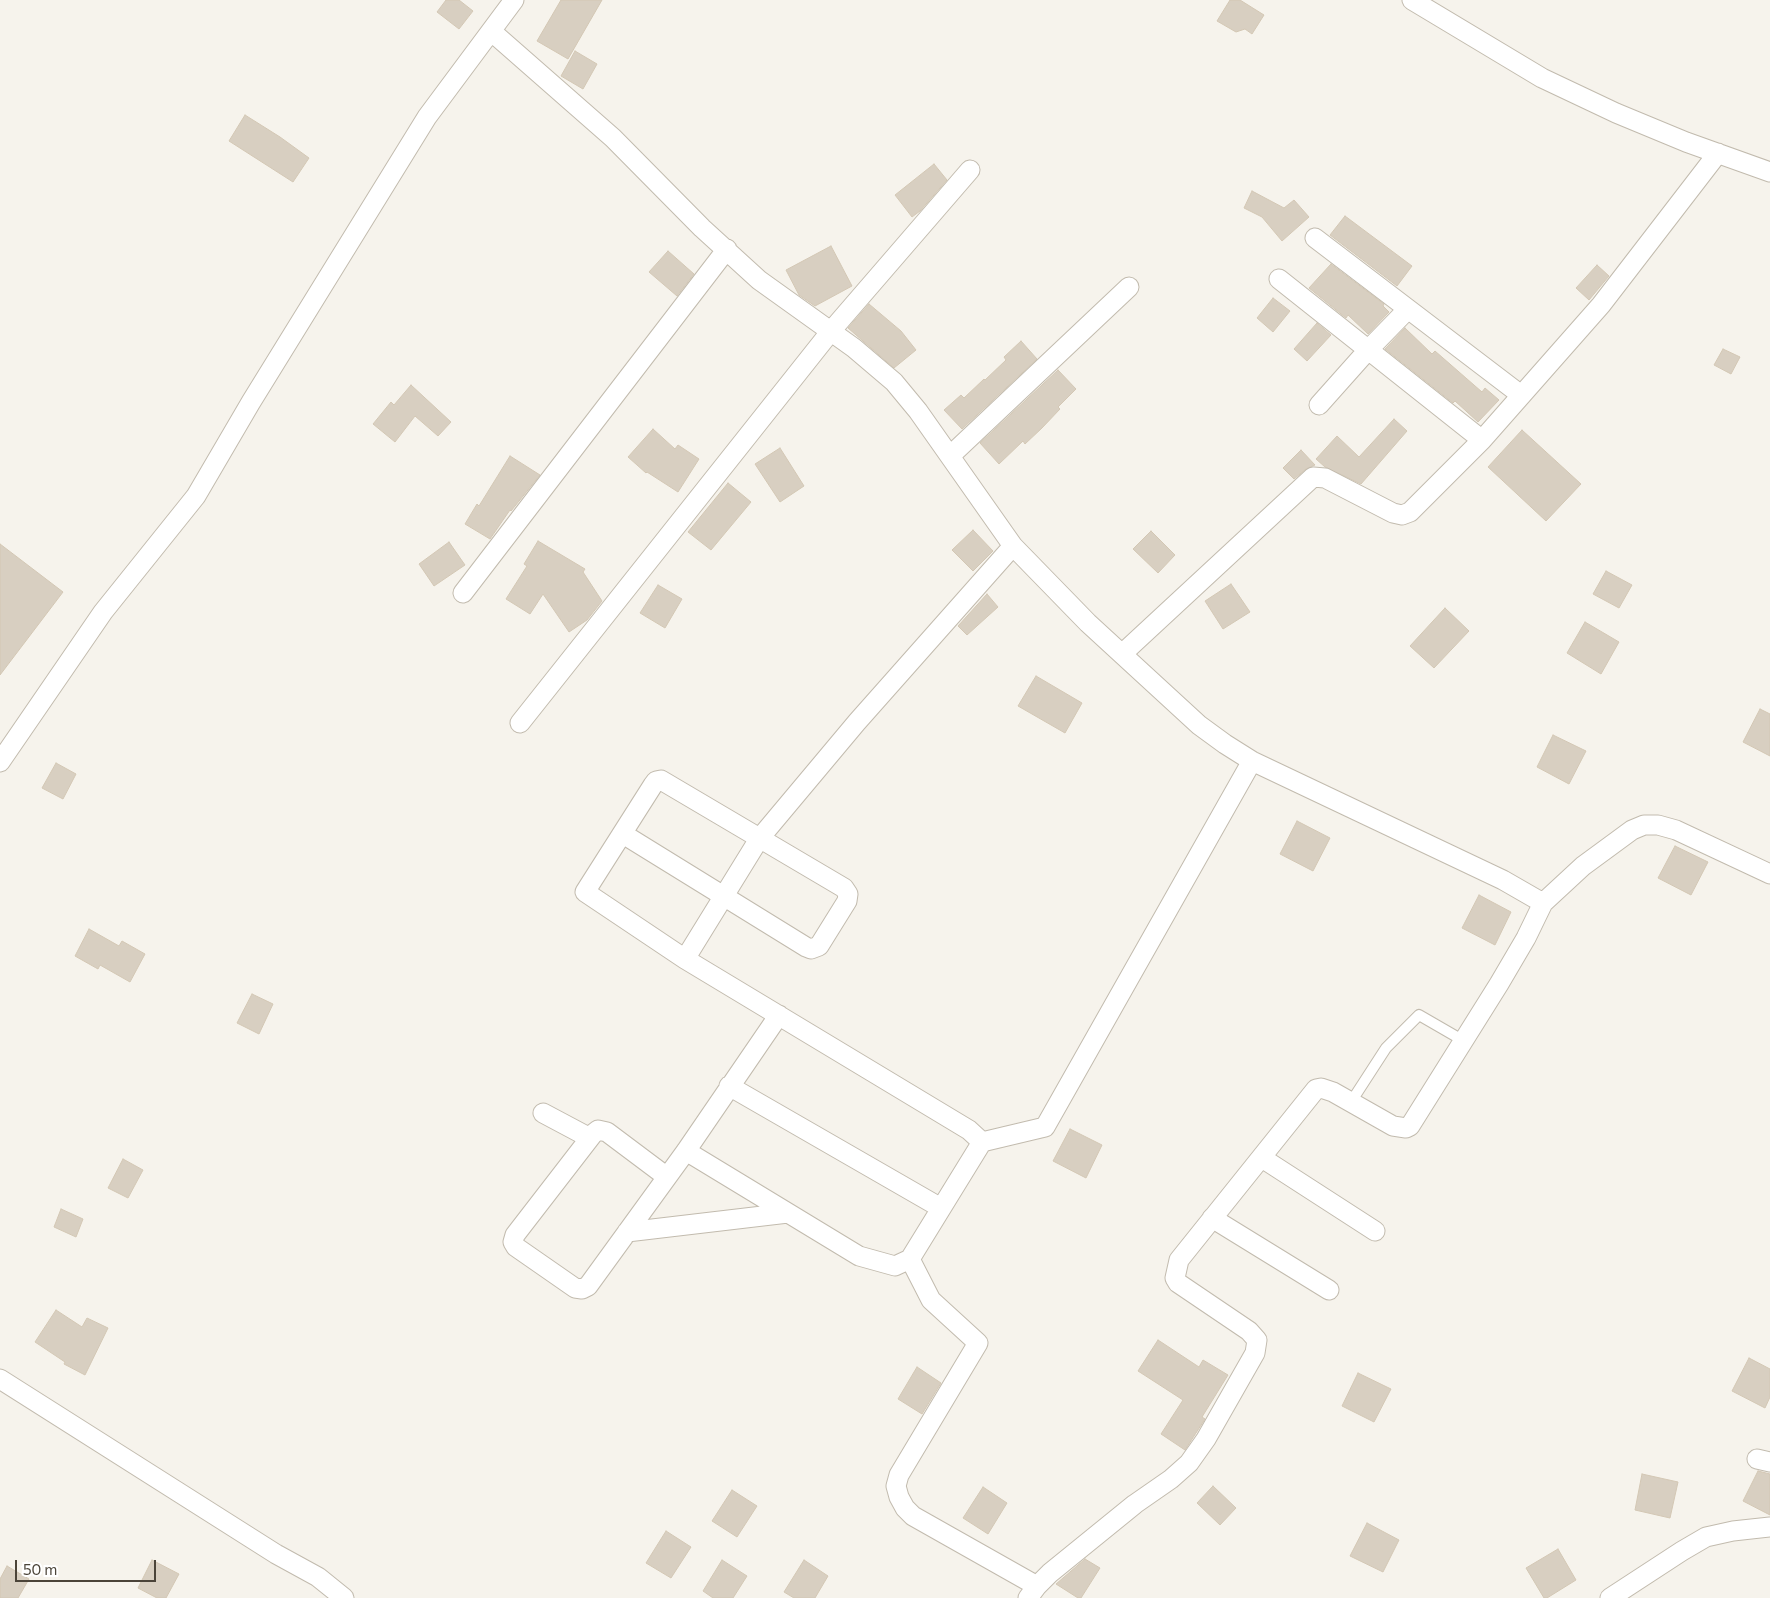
<!DOCTYPE html>
<html>
<head>
<meta charset="utf-8">
<style>
	body { margin:0 }
	#map { position:relative; width:1770px; height:1598px; overflow:hidden; background:#f6f3ec; font-family:Commissioner,sans-serif }
	canvas { display:block }
	.scale { position:absolute; left:15px; top:1560px; width:141px; height:22px; box-sizing:border-box; border:2px solid #4b4439; border-top:0; padding-left:6px; font-size:15px; line-height:18px; white-space:nowrap; color:#4b4439; -webkit-text-stroke:4px #fff; paint-order:stroke }
</style>
</head>
<body>
<div id="map">
<canvas width="1770" height="1598"></canvas>
<div class="scale">50 m</div>
</div>
<script>
const ctx = document.querySelector('canvas').getContext('2d');
ctx.lineJoin = 'round';
function paint(path, color) { ctx.fillStyle = color; ctx.fill(path, 'evenodd'); }
const toPath = rows => new Path2D(rows.map(r => 'M' + r).join(''));
function strokePath(path, color, width, dash) { ctx.strokeStyle = color; ctx.lineWidth = width; ctx.lineCap = dash ? 'butt' : 'round'; ctx.setLineDash(dash || []); ctx.stroke(path); }
const building = toPath([
	[446,0,459,0,473,11,459,29,437,12,446,0],
	[561,0,602,0,568,59,537,41,561,0],
	[1230,0,1240,0,1264,15,1252,34,1245,29,1236,32,1217,21,1230,0],
	[575,51,597,64,583,89,561,76,575,51],
	[245,115,280,137,309,158,293,182,229,141,245,115],
	[934,164,947,180,920,211,912,217,895,195,934,164],
	[1252,191,1284,208,1294,200,1309,217,1282,241,1262,217,1244,208,1252,191],
	[1345,216,1412,266,1397,286,1330,235,1345,216],
	[831,246,852,286,815,306,799,295,786,270,831,246],
	[668,251,694,274,677,296,649,272,668,251],
	[1331,264,1384,304,1383,306,1389,312,1368,334,1348,315,1346,318,1309,288,1331,264],
	[1597,265,1609,276,1589,300,1576,288,1597,265],
	[1273,298,1290,311,1273,332,1257,318,1273,298],
	[869,304,901,331,916,350,894,368,848,328,869,304],
	[1317,323,1331,335,1307,361,1294,349,1317,323],
	[1405,328,1432,354,1435,351,1482,392,1485,388,1499,400,1478,422,1455,401,1453,403,1385,349,1405,328],
	[1021,341,1037,359,962,429,944,410,961,395,964,398,984,379,985,380,1006,360,1004,357,1021,341],
	[1723,349,1740,357,1731,374,1714,365,1723,349],
	[1058,370,1076,389,1058,407,1060,409,1042,428,1025,444,1023,441,999,464,980,443,1058,370],
	[411,385,451,422,438,436,415,416,395,442,373,424,391,402,394,405,411,385],
	[1394,419,1407,431,1361,484,1325,467,1316,459,1337,436,1359,457,1394,419],
	[653,429,675,449,678,445,699,459,678,492,647,472,646,473,628,457,653,429],
	[1522,430,1581,484,1546,521,1488,467,1522,430],
	[780,448,804,486,780,502,755,464,780,448],
	[1301,450,1315,465,1306,469,1294,479,1283,468,1301,450],
	[510,456,540,475,511,511,510,510,490,539,465,524,477,504,479,506,510,456],
	[728,483,751,502,711,550,688,532,728,483],
	[973,530,993,551,973,571,952,550,973,530],
	[1151,531,1175,555,1158,573,1133,549,1151,531],
	[538,541,585,569,583,572,602,601,587,620,569,632,543,594,530,614,506,599,527,566,524,564,538,541],
	[449,542,465,565,434,586,419,564,449,542],
	[0,544,63,592,0,675,0,544],
	[1606,571,1632,585,1619,608,1593,594,1606,571],
	[1231,584,1250,612,1223,629,1205,601,1231,584],
	[658,585,682,599,665,628,640,613,658,585],
	[987,594,998,607,967,635,958,626,987,594],
	[1445,608,1469,631,1434,668,1410,646,1445,608],
	[1585,622,1619,642,1601,674,1567,653,1585,622],
	[1036,676,1082,703,1065,733,1018,706,1036,676],
	[1760,709,1770,714,1770,756,1743,742,1760,709],
	[1553,735,1586,751,1569,784,1537,767,1553,735],
	[56,763,76,774,63,799,42,788,56,763],
	[1297,821,1330,838,1313,871,1280,854,1297,821],
	[1675,846,1708,862,1691,895,1658,878,1675,846],
	[1479,895,1511,912,1495,945,1462,928,1479,895],
	[89,929,119,946,122,941,145,954,130,982,100,965,98,969,75,956,89,929],
	[252,994,273,1004,259,1034,237,1023,252,994],
	[1070,1129,1102,1145,1086,1178,1053,1161,1070,1129],
	[123,1159,143,1170,128,1198,108,1188,123,1159],
	[61,1209,83,1219,76,1237,54,1227,61,1209],
	[56,1310,82,1327,87,1318,108,1328,85,1375,64,1364,65,1362,35,1342,56,1310],
	[1158,1340,1199,1367,1203,1360,1228,1375,1202,1417,1205,1419,1185,1450,1161,1434,1183,1400,1138,1371,1158,1340],
	[1749,1358,1770,1369,1770,1397,1765,1408,1732,1391,1749,1358],
	[917,1367,941,1383,922,1414,898,1399,917,1367],
	[1358,1373,1391,1389,1374,1422,1342,1406,1358,1373],
	[1758,1471,1770,1474,1770,1515,1743,1501,1758,1471],
	[1642,1474,1678,1482,1670,1518,1635,1510,1642,1474],
	[1213,1486,1236,1508,1220,1525,1197,1503,1213,1486],
	[983,1487,1007,1503,988,1534,963,1518,983,1487],
	[732,1490,757,1506,737,1537,712,1521,732,1490],
	[1367,1523,1399,1540,1383,1572,1350,1556,1367,1523],
	[666,1531,691,1547,671,1578,646,1563,666,1531],
	[1558,1549,1576,1580,1547,1598,1544,1598,1526,1568,1558,1549],
	[1085,1559,1100,1568,1081,1598,1078,1598,1056,1584,1085,1559],
	[152,1560,179,1574,166,1598,157,1598,138,1588,152,1560],
	[722,1560,747,1576,733,1598,713,1598,703,1591,722,1560],
	[804,1560,828,1576,815,1598,794,1598,784,1592,804,1560],
	[7,1566,29,1579,18,1598,0,1598,0,1579,7,1566]
]);
paint(building, '#d8cfc1');
strokePath(building, '#d3c7b4', 1);
const service = toPath([
	[1351,1102,1386,1048,1419,1015,1464,1041]
]);
const minor = toPath([
	[1412,0,1542,78,1616,113,1686,142,1770,172],
	[491,31,613,138,702,228,759,280,854,348,894,382,918,411,1013,546,1088,623,1199,725,1225,744,1252,761,1503,880,1543,903,1526,938,1499,984,1410,1126,1406,1128,1393,1126,1333,1092,1321,1088,1316,1089,1179,1260,1175,1278,1178,1283,1249,1331,1257,1340,1255,1353,1206,1439,1189,1463,1171,1479,1135,1504,1050,1573,1037,1586,1028,1598],
	[1315,238,1521,395],
	[1279,279,1482,440],
	[1319,405,1368,350,1408,309],
	[950,456,1129,287],
	[463,593,727,249],
	[1122,654,1313,477,1325,478,1393,513,1402,515,1410,512,1482,440,1601,305,1718,153],
	[520,723,831,331,970,170],
	[0,762,103,612,196,496,251,402,427,117,514,0],
	[623,834,806,947,811,949,819,946,847,901,848,894,844,888,661,780,656,781,653,785,585,892,685,959,969,1130,982,1142],
	[1543,903,1583,866,1632,830,1644,825,1658,825,1676,830,1770,874],
	[685,959,759,839,857,722,1013,546],
	[729,1086,941,1208],
	[543,1113,590,1138],
	[686,1151,859,1256,895,1266,910,1259],
	[1262,1158,1375,1231],
	[667,1177,607,1132,598,1130,593,1134,515,1235,513,1242,516,1247,575,1288,582,1289,588,1286,686,1151,779,1015],
	[1212,1218,1329,1290],
	[627,1232,788,1213],
	[0,1379,276,1554,318,1577,344,1598],
	[1757,1459,1770,1462],
	[1037,1586,913,1516,905,1508,899,1497,896,1486,899,1475,978,1343,931,1300,910,1259,982,1142,1045,1127,1252,761],
	[1610,1598,1682,1551,1706,1537,1733,1531,1770,1527]
]);
strokePath(service, '#c2bbae', 12);
strokePath(minor, '#c2bbae', 21);
strokePath(service, '#fff', 10);
strokePath(minor, '#fff', 19);
</script>
</body>
</html>
